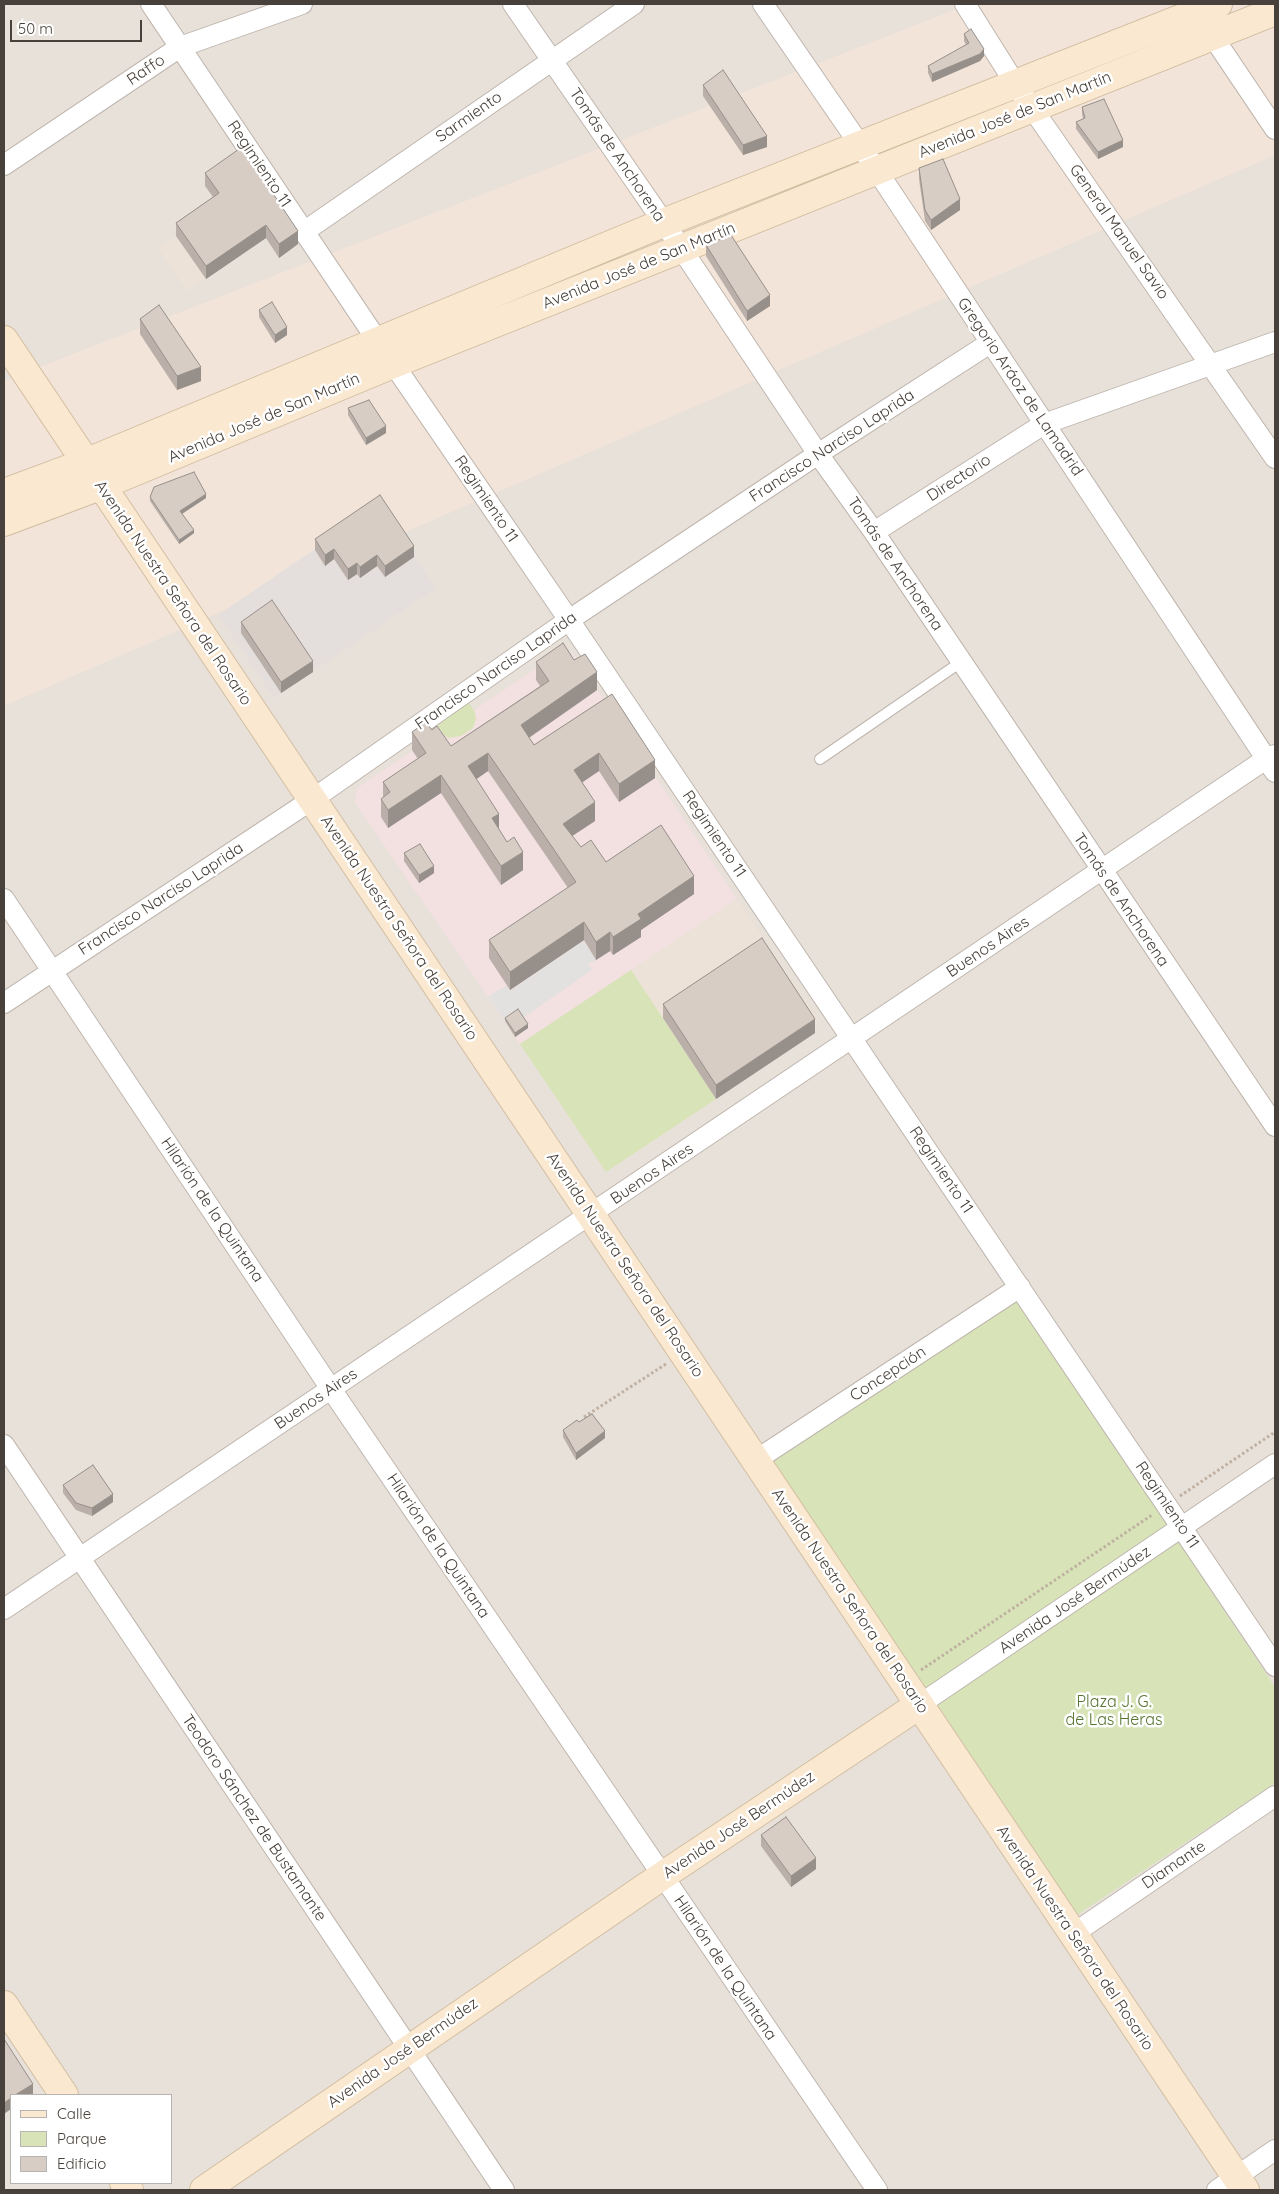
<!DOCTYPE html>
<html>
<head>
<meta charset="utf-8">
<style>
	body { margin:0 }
	#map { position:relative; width:1279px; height:2194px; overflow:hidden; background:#f4f0eb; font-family:Quicksand,sans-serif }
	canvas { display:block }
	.frame { position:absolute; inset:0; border:5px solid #48403a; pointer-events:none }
	.legend { position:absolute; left:10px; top:2094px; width:162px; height:90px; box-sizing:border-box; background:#fff; border:1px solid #b6b3b0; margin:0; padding:6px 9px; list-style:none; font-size:15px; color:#48403a }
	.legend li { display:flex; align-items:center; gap:10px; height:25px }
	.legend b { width:25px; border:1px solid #b6b3b0 }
	.scale { position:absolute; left:10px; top:20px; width:132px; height:22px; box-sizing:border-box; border:2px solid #48403a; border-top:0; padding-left:6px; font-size:15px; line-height:18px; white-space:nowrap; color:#48403a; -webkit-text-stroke:4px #fff; paint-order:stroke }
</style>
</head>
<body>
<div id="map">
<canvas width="1279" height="2194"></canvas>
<div class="frame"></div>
<ul class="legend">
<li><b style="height:6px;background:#fae9d0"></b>Calle</li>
<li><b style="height:14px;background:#d8e4b8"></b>Parque</li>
<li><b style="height:14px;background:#d8cdc5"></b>Edificio</li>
</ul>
<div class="scale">50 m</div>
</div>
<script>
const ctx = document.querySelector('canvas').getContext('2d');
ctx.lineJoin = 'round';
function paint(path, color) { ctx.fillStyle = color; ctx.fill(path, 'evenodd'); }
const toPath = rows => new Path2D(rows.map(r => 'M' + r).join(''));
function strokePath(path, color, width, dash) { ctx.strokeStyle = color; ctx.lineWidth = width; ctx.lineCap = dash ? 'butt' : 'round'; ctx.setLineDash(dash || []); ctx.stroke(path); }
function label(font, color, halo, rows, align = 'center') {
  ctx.font = font + ' Quicksand,sans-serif'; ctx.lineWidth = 5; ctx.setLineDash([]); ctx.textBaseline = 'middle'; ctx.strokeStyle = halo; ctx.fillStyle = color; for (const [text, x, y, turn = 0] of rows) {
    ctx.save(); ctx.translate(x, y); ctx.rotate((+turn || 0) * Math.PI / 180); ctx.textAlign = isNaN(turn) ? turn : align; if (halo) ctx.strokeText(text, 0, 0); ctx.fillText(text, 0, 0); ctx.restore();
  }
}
paint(toPath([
	[4,4,1275,4,1275,2190,4,2190],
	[11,2095,171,2095,171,2183,11,2183]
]), '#e8e1da');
paint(toPath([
	[970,4,1275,4,1275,155,4,706,4,381]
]), '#f3e4d9');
paint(toPath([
	[380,505,436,588,274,698,218,615]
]), '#e4dfdc');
paint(toPath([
	[242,161,285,224,187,291,158,248,219,207,205,186],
	[737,899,818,1019,815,1033,606,1172,520,1044]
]), '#ece2d7');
paint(toPath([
	[574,654,737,899,520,1044,355,803,357,788,555,656]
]), '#f3e0e1');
paint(toPath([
	[466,699,475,712,476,719,473,728,461,736,448,738,443,734,435,720],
	[631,970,716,1099,606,1172,520,1044],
	[1016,1299,1275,1687,1275,1783,1074,1917,771,1463]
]), '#d8e4b8');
paint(toPath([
	[584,940,596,960,588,964,592,970,521,1019,517,1013,505,1021,488,997,507,985,511,990]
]), '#e3e1df');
const lane = toPath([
	[820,759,961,662]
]);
const street = toPath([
	[151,4,377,340,569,620,1275,1666],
	[513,4,673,236,818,454,874,532,1275,1126],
	[763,4,860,145,1275,772],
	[965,4,1016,85,1275,458],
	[1205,25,1275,129],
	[4,165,180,47,302,4],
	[305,231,634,4],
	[874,532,1044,424,1275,342],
	[4,899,331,1389,877,2190],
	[4,1003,313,799,569,620,818,454,990,343],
	[4,1445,504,2190],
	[756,1460,1020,1287],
	[4,1609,1266,759,1275,755],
	[919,1705,1275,1464],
	[1073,1934,1275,1796],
	[1217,2190,1275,2150]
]);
const secondary = toPath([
	[4,340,1245,2190],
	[4,493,85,463,663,223,1218,4],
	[4,522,100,486,393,364,1275,11],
	[4,2005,64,2095],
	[124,2183,129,2190],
	[204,2190,662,1876,919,1705]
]);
strokePath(lane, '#bfb6ae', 12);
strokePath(street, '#bfb6ae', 22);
strokePath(secondary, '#d2bda1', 30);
strokePath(toPath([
	[584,1417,666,1364],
	[1180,1496,1275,1432],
	[921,1670,1152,1515]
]), '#bfb0a1', 3, [2.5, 2.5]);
strokePath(lane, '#fff', 10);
strokePath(street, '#fff', 20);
strokePath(secondary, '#fae9d0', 28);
paint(toPath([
	[964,34,984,56,980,61,932,82,928,73,928,66,966,45,964,41],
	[703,85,767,147,743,155,703,96],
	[1082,107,1123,147,1098,159,1076,129,1076,122,1083,119,1082,114],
	[919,168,960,210,931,230,925,221,919,179],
	[205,173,298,244,279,258,266,238,206,279,176,236,176,223,213,197,205,186],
	[706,245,770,306,747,321,706,256],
	[259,310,287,335,275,343,259,317],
	[140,319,201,381,177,390,140,334],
	[348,408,386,433,366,445,348,415],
	[150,497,206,498,182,514,194,533,179,544,150,501],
	[315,539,414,557,385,577,377,566,360,578,357,574,348,580,334,559,325,566,315,550],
	[241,622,313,672,281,693,241,633],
	[574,660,597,690,529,738,534,745,612,694,655,778,619,802,599,771,582,782,595,821,572,836,581,847,606,862,694,894,641,930,641,937,613,955,610,951,596,960,584,940,510,990,489,958,489,940,568,888,488,771,476,779,499,829,523,870,501,885,441,793,388,828,381,817,381,799,383,797,383,782,418,759,412,750,412,732,432,730,451,746,540,686,536,680,536,662],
	[404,853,434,873,419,883,404,861],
	[663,1004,815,1033,716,1099,663,1018],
	[505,1018,528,1028,515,1037,505,1021],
	[579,1422,605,1438,576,1460,563,1437,563,1430],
	[63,1485,113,1502,92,1516,76,1510,63,1493],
	[761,1835,816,1869,791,1887,761,1846]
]), '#bab0a9');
paint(toPath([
	[984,49,984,56,980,61,932,82,932,74],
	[767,136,767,147,743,155,743,145],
	[1123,140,1123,147,1098,159,1098,152],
	[960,199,960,210,931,230,931,220],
	[266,225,266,238,206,279,206,266],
	[298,231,298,244,279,258,279,244],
	[770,295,770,306,747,321,747,311],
	[287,327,287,335,275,343,275,335],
	[201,367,201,381,177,390,177,376],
	[386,426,386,433,366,445,366,438],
	[206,494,206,498,180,515,180,511],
	[194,530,194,533,179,544,179,540],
	[414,546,414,557,385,577,385,566],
	[334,549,334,559,325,566,325,555],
	[377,555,377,566,360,578,360,567],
	[357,563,357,574,348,580,348,569],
	[313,661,313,672,281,693,281,682],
	[597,672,597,690,521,743,521,725],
	[488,753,488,771,468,785,468,766],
	[599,753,599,771,574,788,574,770],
	[655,760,655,778,619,802,619,784],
	[441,775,441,793,388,828,388,810],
	[595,802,595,821,563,842,563,824],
	[499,814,499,832,492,818],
	[523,852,523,870,501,885,501,866],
	[434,866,434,873,419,883,419,875],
	[694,876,694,894,641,930,641,937,613,955,613,937,638,914],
	[584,922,584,940,510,990,510,972],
	[610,932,610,951,596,960,596,942],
	[815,1019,815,1033,716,1099,716,1085],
	[528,1024,528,1028,515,1037,515,1033],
	[605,1431,605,1438,576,1460,576,1453],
	[113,1494,113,1502,92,1516,92,1508],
	[816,1858,816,1869,791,1887,791,1876],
	[33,2084,33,2094,32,2095,15,2095],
	[11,2098,11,2109,4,2114,4,2103]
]), '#97908a');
const building = toPath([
	[971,29,984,49,980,54,932,74,928,66,969,43,964,34,971,29],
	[723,70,767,136,743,145,703,85,723,70],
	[1104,99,1123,140,1098,152,1076,122,1085,118,1082,107,1104,99],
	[242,147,298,231,279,244,266,225,206,266,176,223,219,193,205,173,242,147],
	[943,159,960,199,931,220,925,210,919,168,943,159],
	[731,235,770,295,747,311,706,245,731,235],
	[272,302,287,327,275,335,259,310,272,302],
	[159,305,201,367,177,376,140,319,159,305],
	[369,400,386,426,366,438,348,408,369,400],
	[194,472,206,494,180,511,194,530,179,540,150,497,154,487,194,472],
	[380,495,414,546,385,566,377,555,360,567,357,563,348,569,334,549,325,555,315,539,380,495],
	[272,600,313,661,281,682,241,622,272,600],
	[563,643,574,660,585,654,597,672,521,725,534,745,612,694,655,760,619,784,599,753,574,770,595,802,563,824,581,847,591,840,606,862,661,825,694,876,638,914,641,919,613,937,610,932,596,942,584,922,510,972,489,940,576,882,488,753,468,766,499,814,492,818,507,842,514,837,523,852,501,866,441,775,388,810,381,799,390,792,383,782,426,753,412,732,426,722,432,730,437,726,451,746,549,681,536,662,563,643],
	[420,844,434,866,419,875,404,853,420,844],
	[762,938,815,1019,716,1085,663,1004,762,938],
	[518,1009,528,1024,515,1033,505,1018,518,1009],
	[592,1414,605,1431,576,1453,563,1430,577,1420,579,1422,592,1414],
	[93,1465,113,1494,92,1508,76,1503,63,1485,93,1465],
	[786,1817,816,1858,791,1876,761,1835,786,1817],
	[4,2039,33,2084,15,2095,11,2095,11,2098,4,2103,4,2039]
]);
paint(building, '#d8cdc5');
strokePath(building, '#97908a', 1);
label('16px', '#48403a', '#fff', [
	["Raffo",146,70,-34],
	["Avenida José de San Martín",1015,115,-22],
	["Sarmiento",469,117,-35],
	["Tomás de Anchorena",617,155,56],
	["Regimiento 11",259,164,56],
	["General Manuel Savio",1119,232,55],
	["Avenida José de San Martín",639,266,-22],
	["Gregorio Aráoz de Lamadrid",1020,387,56],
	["Avenida José de San Martín",264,418,-23],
	["Francisco Narciso Laprida",832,446,-33],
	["Directorio",959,478,-33],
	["Regimiento 11",486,499,56],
	["Tomás de Anchorena",895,564,56],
	["Avenida Nuestra Señora del Rosario",173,593,56],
	["Francisco Narciso Laprida",496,671,-35],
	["Regimiento 11",714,834,56],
	["Francisco Narciso Laprida",161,899,-33],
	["Tomás de Anchorena",1121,900,56],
	["Avenida Nuestra Señora del Rosario",399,928,56],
	["Buenos Aires",988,947,-34],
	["Regimiento 11",941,1170,56],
	["Buenos Aires",652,1174,-34],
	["Hilarión de la Quintana",212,1210,56],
	["Avenida Nuestra Señora del Rosario",625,1265,56],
	["Concepción",888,1374,-33],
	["Buenos Aires",316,1399,-34],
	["Regimiento 11",1167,1505,56],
	["Hilarión de la Quintana",438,1546,56],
	["Avenida José Bermúdez",1075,1600,-34],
	["Avenida Nuestra Señora del Rosario",850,1601,56],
	["Teodoro Sánchez de Bustamante",254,1818,56],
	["Avenida José Bermúdez",739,1825,-34],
	["Diamante",1174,1865,-34],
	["Avenida Nuestra Señora del Rosario",1075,1938,56],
	["Hilarión de la Quintana",725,1968,56],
	["Avenida José Bermúdez",403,2053,-35]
]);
label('16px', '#567531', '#fff', [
	["Plaza J. G.",1114,1702],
	["de Las Heras",1114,1720]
]);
</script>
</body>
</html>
